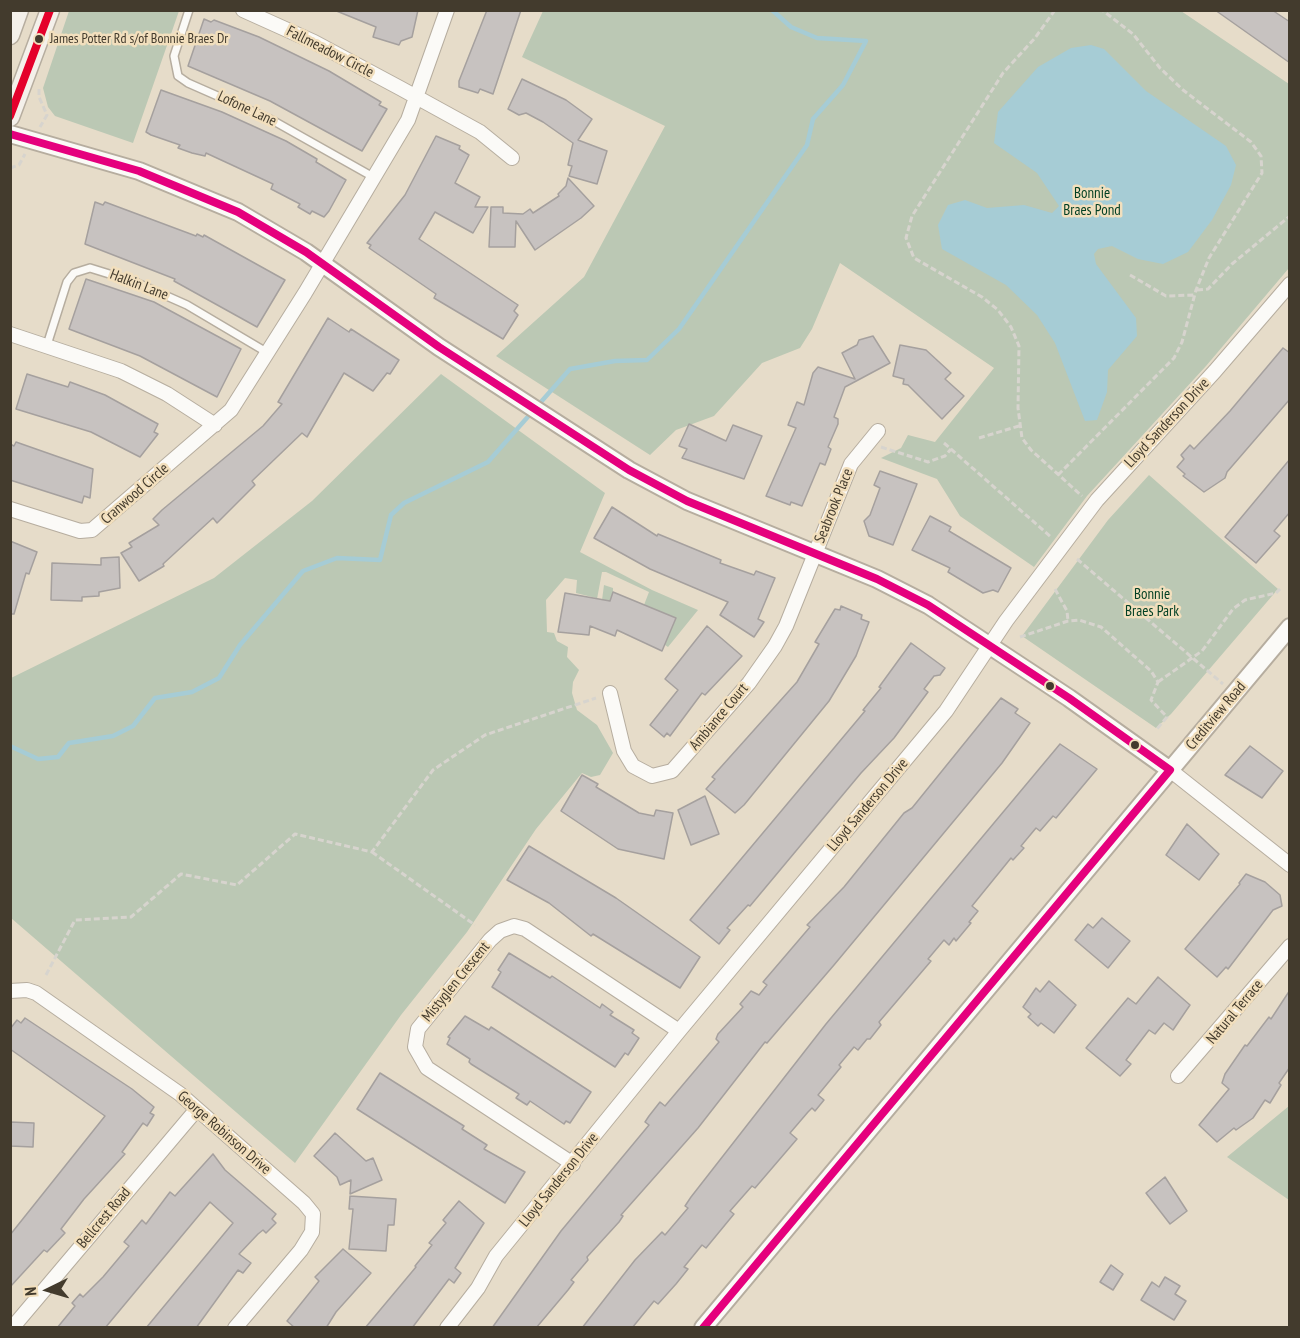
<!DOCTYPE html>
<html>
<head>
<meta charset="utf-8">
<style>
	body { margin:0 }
	#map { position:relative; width:1300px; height:1338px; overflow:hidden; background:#e6dcc9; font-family:"PT Sans Narrow",sans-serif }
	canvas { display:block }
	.frame { position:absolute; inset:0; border:12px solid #433b2d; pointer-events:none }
	.north { position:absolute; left:18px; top:1260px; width:60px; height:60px; -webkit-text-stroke:4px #f2dfbd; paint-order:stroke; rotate:265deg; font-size:16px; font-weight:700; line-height:24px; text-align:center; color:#433b2d }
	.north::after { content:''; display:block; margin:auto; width:21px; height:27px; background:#433b2d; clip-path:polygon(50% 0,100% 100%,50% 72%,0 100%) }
</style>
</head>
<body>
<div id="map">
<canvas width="1300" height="1338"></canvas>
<div class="frame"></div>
<div class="north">N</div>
</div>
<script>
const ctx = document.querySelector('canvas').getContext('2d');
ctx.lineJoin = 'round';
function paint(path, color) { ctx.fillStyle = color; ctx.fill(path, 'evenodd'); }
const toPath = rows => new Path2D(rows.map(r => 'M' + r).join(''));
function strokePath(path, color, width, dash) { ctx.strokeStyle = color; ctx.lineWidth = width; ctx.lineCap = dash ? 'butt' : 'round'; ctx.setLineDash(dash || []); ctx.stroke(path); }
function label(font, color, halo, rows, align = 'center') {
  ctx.font = font + ' "PT Sans Narrow",sans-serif'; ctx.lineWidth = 5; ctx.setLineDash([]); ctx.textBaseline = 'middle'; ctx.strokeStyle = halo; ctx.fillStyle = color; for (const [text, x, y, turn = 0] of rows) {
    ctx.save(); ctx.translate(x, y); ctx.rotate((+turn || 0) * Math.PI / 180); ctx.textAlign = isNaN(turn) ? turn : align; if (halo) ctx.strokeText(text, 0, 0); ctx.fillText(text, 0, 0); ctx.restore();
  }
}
paint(toPath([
	[69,11,179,11,133,143,55,116,48,107,43,88],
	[543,11,1181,11,1289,84,1289,268,1206,366,1087,496,1034,567,960,516,937,479,881,458,901,448,908,435,935,442,994,368,840,263,812,329,800,348,762,363,714,416,676,430,650,455,496,356,584,277,665,126,522,57],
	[441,374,605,493,580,552,652,590,698,610,668,647,665,645,675,618,644,605,649,592,606,572,602,572,597,599,602,600,604,585,613,588,613,592,603,618,593,615,596,598,576,593,577,580,565,578,546,600,547,632,554,633,557,641,568,647,567,657,579,670,573,682,572,693,577,710,597,725,613,753,600,775,591,777,582,773,536,829,467,932,401,1015,295,1163,11,918,11,678,214,578,312,501],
	[1149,475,1278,589,1171,714,1156,728,1022,636,1108,520],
	[1289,1106,1289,1200,1227,1157]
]), '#bbc8b4');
paint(toPath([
	[1091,45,1104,49,1146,91,1226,146,1236,165,1231,185,1212,220,1188,252,1163,264,1138,259,1112,246,1098,249,1094,254,1096,264,1136,318,1137,336,1108,370,1107,392,1097,420,1085,421,1055,343,1037,315,1006,285,942,249,938,225,948,205,965,200,987,208,1024,205,1052,213,1059,206,1037,173,994,143,998,112,1038,67,1071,48]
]), '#a6ccd5');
strokePath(toPath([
	[10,746,38,759,58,757,69,743,113,736,133,726,155,698,192,692,219,678,240,645,303,571,337,558,380,560,391,515,404,503,488,462,570,369,615,361,647,360,679,329,807,145,813,119,843,85,866,41,817,38,791,27,772,10]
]), '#a6ccd5', 4.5);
const building = toPath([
	[334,10,418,10,412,37,401,41,399,45,373,37,376,27,334,10],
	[487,10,521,10,493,94,480,89,478,93,459,87,459,81,487,10],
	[1215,10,1272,10,1290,22,1290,63,1215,10],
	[204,19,211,22,214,20,259,37,329,71,381,102,379,105,387,109,362,151,270,101,188,66,204,19],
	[522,79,566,100,592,119,578,140,607,151,597,184,569,176,572,166,568,165,573,143,543,122,526,113,519,115,508,109,522,79],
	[161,90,222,112,286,141,317,159,316,162,346,180,329,211,324,217,312,211,310,214,298,207,300,204,271,189,273,184,206,153,205,156,192,153,178,148,180,145,151,135,146,132,161,90],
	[436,136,460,146,459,149,469,155,455,183,480,197,475,207,488,207,473,233,435,212,419,239,518,305,514,311,518,315,503,339,434,298,436,294,369,248,371,245,367,243,405,195,436,136],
	[568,178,594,206,581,218,535,250,516,221,515,247,489,247,491,207,503,207,503,213,523,214,530,209,533,213,559,196,558,194,566,186,568,178],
	[95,202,103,205,105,202,196,236,197,234,203,237,204,235,285,280,257,327,174,281,175,279,85,244,95,202],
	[86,279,154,302,241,349,217,397,140,356,69,329,86,279],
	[328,318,349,332,351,329,399,360,390,374,387,373,373,391,344,373,307,437,302,433,252,481,255,485,217,523,213,518,163,564,164,566,139,581,121,553,132,547,129,543,159,525,153,519,162,510,263,426,282,404,278,402,328,318],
	[873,336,890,363,845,387,834,417,838,419,838,424,828,447,831,449,825,465,820,463,802,506,791,502,790,505,766,496,796,428,788,425,797,402,804,405,813,373,818,367,855,379,842,353,857,345,859,340,873,336],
	[900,345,926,350,951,373,945,379,964,396,942,419,908,385,903,384,904,379,893,376,900,345],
	[1283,348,1290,353,1290,399,1227,472,1225,478,1204,492,1183,476,1185,474,1177,467,1184,459,1181,455,1190,445,1194,449,1230,411,1283,348],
	[27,374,68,387,70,382,105,395,158,424,154,432,158,434,140,457,91,432,16,409,27,374],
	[689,424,726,441,733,425,762,436,744,479,682,458,687,449,679,446,689,424],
	[16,442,93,469,90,498,84,496,82,503,10,480,10,444,14,446,16,442],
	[1290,459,1290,512,1274,531,1280,536,1256,563,1225,537,1290,459],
	[880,471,917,484,893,545,869,536,864,521,870,515,880,488,874,485,880,471],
	[612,507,657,536,658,534,721,560,720,563,754,575,756,571,775,578,758,619,764,622,754,637,720,615,728,602,650,569,594,538,612,507],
	[930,516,951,527,949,531,1011,568,998,592,993,590,983,593,948,572,950,568,912,550,930,516],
	[10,541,37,552,29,574,26,573,14,614,10,614,10,541],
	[119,557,120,588,99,592,99,596,82,597,82,601,51,600,52,563,101,565,101,558,119,557],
	[613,592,676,618,662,651,617,630,615,636,590,626,589,635,558,632,565,593,610,601,613,592],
	[841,606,862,615,861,619,869,622,856,656,829,701,744,805,735,813,706,789,715,779,712,777,797,682,819,644,815,642,835,609,840,610,841,606],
	[707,626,742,656,705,695,702,693,670,736,667,733,664,737,650,725,678,690,665,679,707,626],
	[911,643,945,668,940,675,934,676,924,689,928,692,894,738,861,773,750,906,748,905,727,928,730,930,719,944,690,920,865,711,863,710,881,688,879,687,911,643],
	[1001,698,1018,709,1015,713,1030,723,1002,763,834,965,767,1043,765,1042,698,1128,621,1215,623,1216,619,1222,587,1257,588,1260,571,1280,574,1282,568,1290,536,1328,492,1328,561,1231,649,1125,645,1122,649,1116,660,1102,665,1106,719,1042,716,1039,718,1034,743,1007,740,1004,751,991,759,995,767,985,763,982,810,927,807,925,844,887,904,813,912,808,1001,698],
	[1060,744,1097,769,1056,818,1053,816,1040,831,1036,828,1021,846,1024,848,1013,860,1011,858,972,906,978,911,969,922,971,923,956,941,954,938,949,945,944,940,928,959,931,961,879,1022,881,1025,870,1039,867,1039,858,1050,854,1047,839,1065,841,1067,818,1095,824,1100,815,1111,812,1108,808,1112,790,1133,797,1139,755,1188,752,1186,730,1211,734,1214,706,1248,702,1245,684,1267,688,1269,676,1284,658,1304,654,1301,632,1328,582,1328,635,1260,662,1232,665,1235,688,1208,685,1206,691,1197,826,1024,1060,744],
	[1250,746,1283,771,1262,798,1225,775,1250,746],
	[582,775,598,784,596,787,639,813,654,816,656,810,673,813,664,859,618,849,561,811,582,775],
	[705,796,719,834,691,845,678,810,705,796],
	[1187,824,1219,854,1199,880,1166,855,1187,824],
	[529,846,616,898,700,957,680,988,593,934,591,936,549,903,507,880,529,846],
	[1246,874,1265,882,1280,895,1282,906,1273,910,1228,969,1226,967,1217,977,1185,949,1240,884,1239,883,1246,874],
	[1102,918,1130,941,1108,968,1075,940,1088,924,1093,928,1102,918],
	[509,953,550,978,552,976,600,1008,602,1004,613,1012,610,1015,634,1030,632,1033,639,1038,628,1055,625,1053,615,1067,492,987,501,972,498,970,509,953],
	[1158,977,1190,1005,1173,1030,1164,1023,1155,1034,1149,1030,1126,1060,1131,1064,1120,1076,1086,1048,1128,998,1136,1004,1158,977],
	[1049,981,1076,1005,1054,1033,1041,1023,1038,1026,1028,1017,1031,1014,1023,1007,1036,988,1040,992,1049,981],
	[1290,990,1290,1067,1279,1083,1281,1085,1270,1103,1265,1100,1253,1118,1236,1130,1234,1128,1217,1142,1199,1125,1229,1089,1222,1083,1225,1074,1245,1045,1247,1046,1269,1017,1271,1019,1290,990],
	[465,1016,489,1030,491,1027,591,1092,570,1123,566,1121,564,1124,530,1101,527,1105,516,1098,519,1094,471,1064,469,1062,470,1059,447,1044,450,1038,448,1037,465,1016],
	[25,1018,132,1089,154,1107,150,1113,154,1115,147,1126,143,1123,122,1152,125,1154,84,1199,61,1229,65,1233,47,1252,44,1250,10,1287,10,1235,105,1116,10,1049,10,1029,17,1020,21,1023,25,1018],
	[380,1073,464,1126,462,1129,487,1145,484,1149,525,1172,505,1203,357,1109,380,1073],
	[10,1122,34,1123,33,1147,10,1146,10,1122],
	[335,1133,366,1161,373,1158,382,1180,350,1194,351,1180,340,1185,337,1177,314,1156,335,1133],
	[213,1154,225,1170,276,1214,272,1219,276,1223,266,1233,263,1230,258,1234,239,1254,251,1263,243,1273,238,1270,196,1328,146,1328,233,1223,210,1202,105,1328,57,1328,75,1306,72,1303,80,1294,83,1297,103,1277,129,1246,124,1242,142,1220,146,1224,170,1192,175,1196,213,1154],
	[1165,1177,1187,1211,1170,1224,1146,1193,1165,1177],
	[350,1196,396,1199,394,1225,388,1225,386,1251,349,1249,353,1209,349,1209,350,1196],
	[459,1201,484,1223,455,1268,461,1273,454,1283,449,1279,412,1328,365,1328,416,1267,415,1266,432,1245,429,1243,446,1223,443,1220,459,1201],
	[343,1249,371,1273,336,1312,326,1328,295,1328,287,1321,319,1281,315,1277,343,1249],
	[1111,1265,1123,1274,1113,1290,1100,1282,1111,1265],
	[1165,1277,1180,1286,1175,1294,1186,1301,1174,1320,1141,1300,1152,1282,1159,1287,1165,1277]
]);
paint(building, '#c7c2c0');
strokePath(building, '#a5a09e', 1.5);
const service = toPath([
	[189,10,174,56,178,76,188,83,272,120,375,178],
	[47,345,67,282,74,273,90,268,135,282,187,305,268,353]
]);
const minor = toPath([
	[243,10,314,42,400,88,480,132,512,158],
	[10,334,121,371,167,394,215,425],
	[10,509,80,531,92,530,231,410,305,293,408,120,447,10],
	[610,693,624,751,633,766,652,776,672,771,749,683,775,646,786,626,851,464,878,431],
	[1170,770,1290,865],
	[10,991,27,990,36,993,180,1094,304,1203,313,1214,312,1232,301,1250,235,1328],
	[1178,1076,1290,946],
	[573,1164,427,1068,415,1047,418,1029,490,940,500,931,514,926,525,929,679,1031],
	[12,1328,197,1109],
	[447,1328,478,1288,496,1256,679,1031,946,711,1006,621,1097,500,1215,371,1290,284]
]);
const tertiary = toPath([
	[10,134,139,171,238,212,306,252,439,347,629,470,687,501,877,579,928,605,1069,698,1170,770],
	[703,1328,1290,627]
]);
const secondary = toPath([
	[10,35,19,10],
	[10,117,50,10]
]);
strokePath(service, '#b6ad9f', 10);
strokePath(minor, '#b6ad9f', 16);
strokePath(tertiary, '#b6ad9f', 20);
strokePath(secondary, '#b6ad9f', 21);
strokePath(toPath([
	[1055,10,1035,38,1003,73,912,216,906,238,914,258,982,297,998,310,1011,327,1019,346,1018,408,1022,438,1031,450,1082,496],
	[39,89,39,97,47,115,40,127],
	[10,168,19,165,25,154],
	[1130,275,1166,296,1195,295],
	[1197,290,1208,289,1232,264,1290,216],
	[979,438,1019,426],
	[944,443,1051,537],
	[881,447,928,462,945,456,951,449],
	[1058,475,1174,358,1182,342,1196,290,1209,258,1262,173,1261,156,1251,142,1183,90,1160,68,1133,34,1102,10],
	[1077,559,1223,684],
	[1055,589,1067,611,1068,621],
	[1020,637,1068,621,1079,620,1101,627,1151,671,1158,682,1151,700,1167,717,1156,730],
	[1158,682,1202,651,1233,609,1245,600,1276,593,1280,589],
	[372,852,475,925],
	[46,975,75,920,131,917,181,874,237,885,295,834,372,852,433,770,485,735,596,698]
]), '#d7d4ce', 3, [6, 3]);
strokePath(service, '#fbfaf7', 7);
strokePath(minor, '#fbfaf7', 14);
strokePath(tertiary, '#fbfaf7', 16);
strokePath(secondary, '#f4f0ea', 18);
strokePath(toPath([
	[10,134,139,171,238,212,306,252,439,347,629,470,687,501,877,579,928,605,1069,698,1170,770,703,1328]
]), '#e5007d', 8);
strokePath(toPath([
	[10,116,50,10]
]), '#e4002b', 8);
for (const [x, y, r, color] of [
	[39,39,5,"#433b2d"],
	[1050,686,5,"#433b2d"],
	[1135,745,5,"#433b2d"]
]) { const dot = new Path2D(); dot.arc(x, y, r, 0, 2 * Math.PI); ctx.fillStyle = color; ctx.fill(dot); strokePath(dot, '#f2dfbd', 2); }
label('14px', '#433b2d', '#f2dfbd', [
	["James Potter Rd s/of Bonnie Braes Dr",50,39]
], 'left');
label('15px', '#433b2d', '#f2dfbd', [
	["Fallmeadow Circle",330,52,27],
	["Lofone Lane",247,109,25],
	["Halkin Lane",139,285,21],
	["Lloyd Sanderson Drive",1167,423,-47],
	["Cranwood Circle",135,494,-41],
	["Seabrook Place",834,506,-68],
	["Creditview Road",1216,716,-50],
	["Ambiance Court",719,717,-50],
	["Lloyd Sanderson Drive",868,805,-50],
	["Mistyglen Crescent",456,982,-51],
	["Natural Terrace",1235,1012,-50],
	["George Robinson Drive",224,1133,41],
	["Lloyd Sanderson Drive",559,1180,-51],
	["Bellcrest Road",104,1218,-50]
]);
label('15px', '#003f23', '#f2dfbd', [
	["Bonnie",1092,194],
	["Braes Pond",1092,211],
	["Bonnie",1152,595],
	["Braes Park",1152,612]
]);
</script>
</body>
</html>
